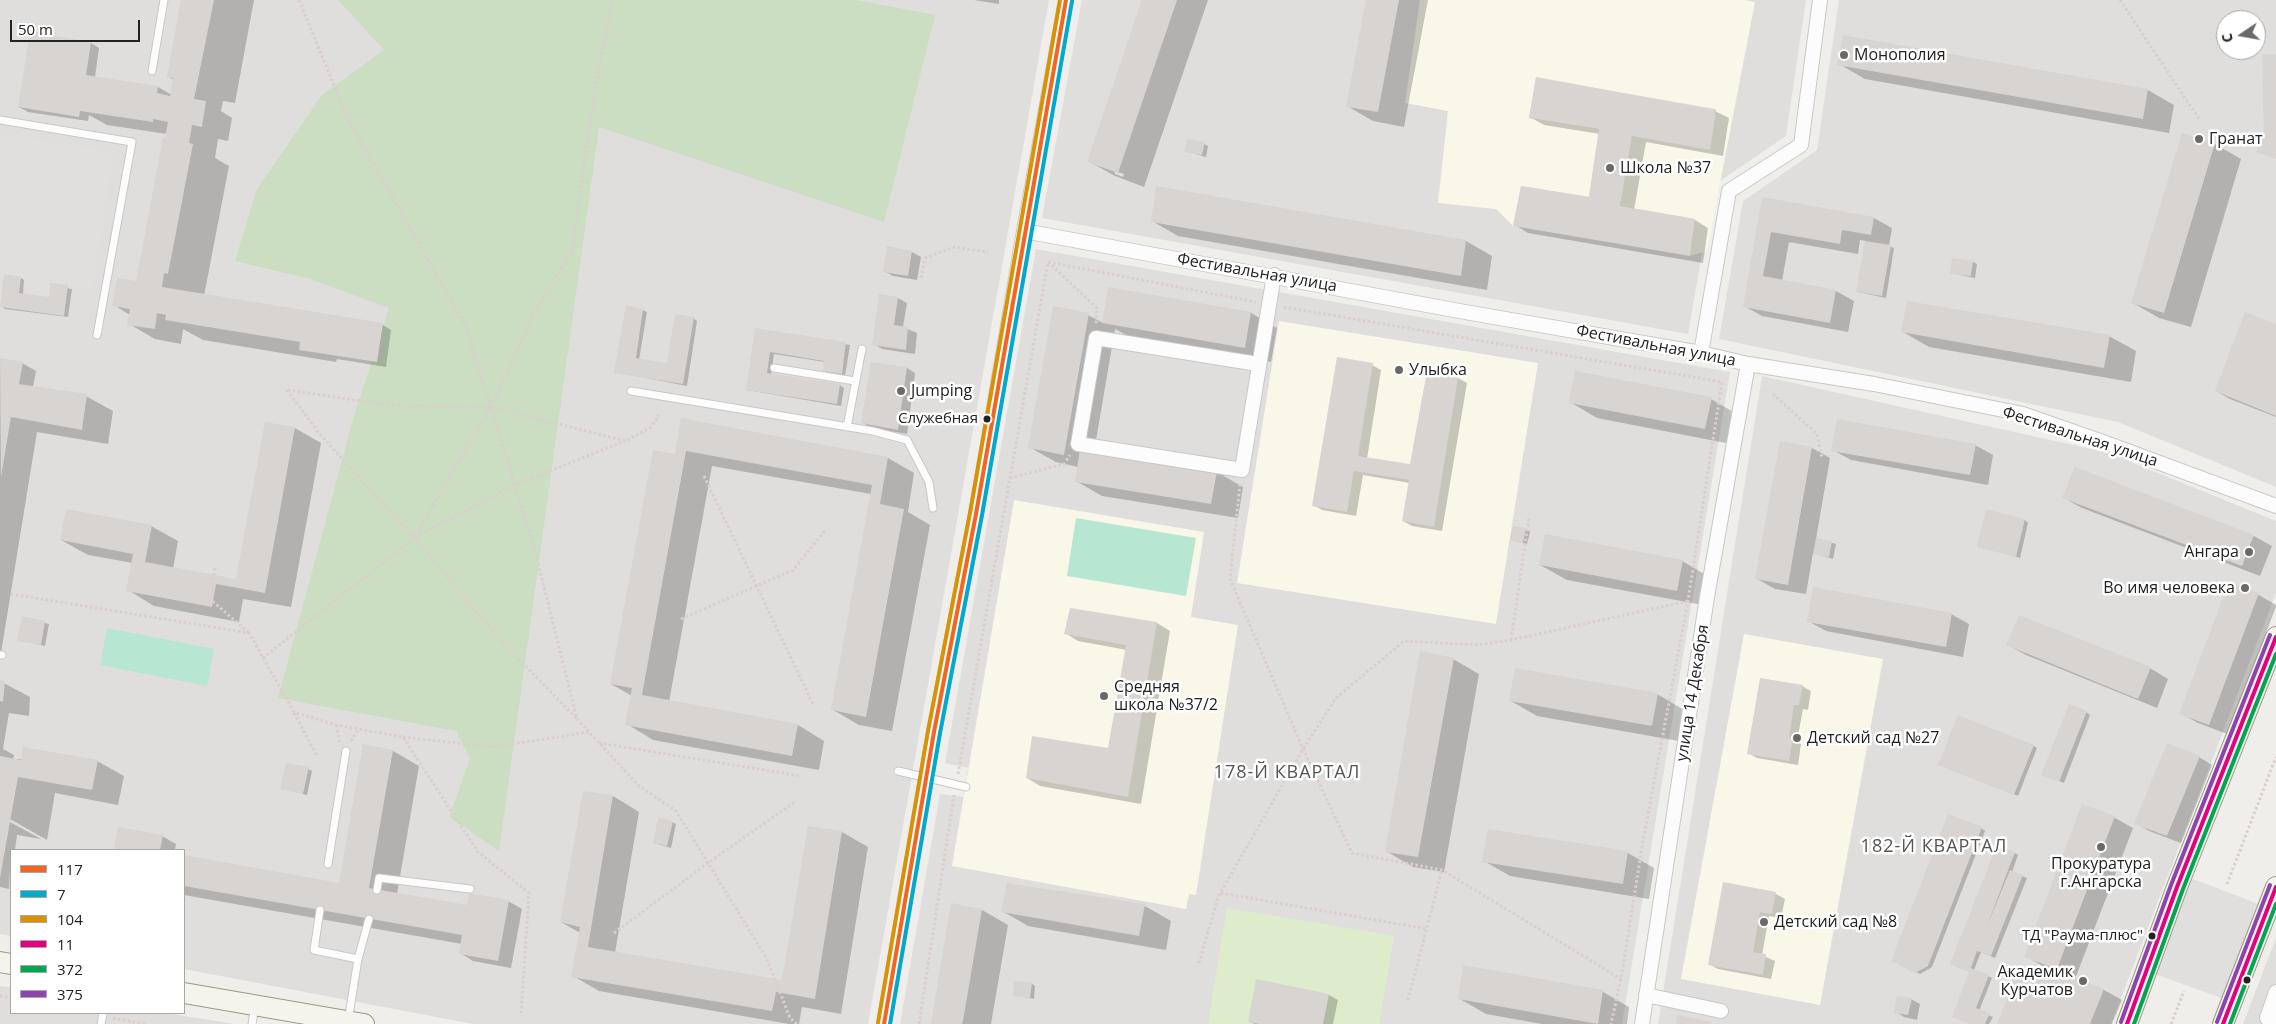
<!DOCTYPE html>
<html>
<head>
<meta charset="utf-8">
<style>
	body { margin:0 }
	#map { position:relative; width:2276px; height:1024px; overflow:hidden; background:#f0eeeb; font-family:"Open Sans",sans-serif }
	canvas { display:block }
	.legend { position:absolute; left:10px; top:849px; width:175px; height:165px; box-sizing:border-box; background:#fff; border:1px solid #a7a7a7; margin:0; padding:6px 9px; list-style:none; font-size:15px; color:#222 }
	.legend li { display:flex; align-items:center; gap:10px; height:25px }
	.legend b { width:25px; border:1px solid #a7a7a7 }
	.north { position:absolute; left:2216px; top:10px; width:50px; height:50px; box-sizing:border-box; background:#fff; border:1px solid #a7a7a7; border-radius:50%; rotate:258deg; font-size:14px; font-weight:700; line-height:20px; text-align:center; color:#222 }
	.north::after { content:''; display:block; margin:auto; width:18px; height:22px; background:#6a6968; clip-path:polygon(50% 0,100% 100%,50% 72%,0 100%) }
	.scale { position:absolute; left:10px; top:20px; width:130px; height:22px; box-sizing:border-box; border:2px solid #222; border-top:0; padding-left:6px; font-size:15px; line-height:18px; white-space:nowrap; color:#222; -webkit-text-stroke:4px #fff; paint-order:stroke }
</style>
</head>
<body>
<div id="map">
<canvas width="2276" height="1024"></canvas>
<ul class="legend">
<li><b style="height:6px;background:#f26522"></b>117</li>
<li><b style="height:6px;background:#00a9ce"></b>7</li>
<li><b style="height:6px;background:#d79205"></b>104</li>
<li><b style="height:6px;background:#e5007d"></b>11</li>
<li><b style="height:6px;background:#00a651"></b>372</li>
<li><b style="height:6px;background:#8e44ad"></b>375</li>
</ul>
<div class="north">С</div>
<div class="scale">50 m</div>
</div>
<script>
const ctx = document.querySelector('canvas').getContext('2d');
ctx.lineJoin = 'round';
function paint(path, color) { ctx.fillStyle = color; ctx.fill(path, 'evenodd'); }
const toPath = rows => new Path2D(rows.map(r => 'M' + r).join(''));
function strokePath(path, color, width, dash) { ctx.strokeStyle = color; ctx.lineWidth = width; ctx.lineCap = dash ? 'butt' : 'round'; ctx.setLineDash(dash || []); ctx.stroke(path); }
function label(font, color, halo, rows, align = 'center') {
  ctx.font = font + ' "Open Sans",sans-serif'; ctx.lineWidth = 5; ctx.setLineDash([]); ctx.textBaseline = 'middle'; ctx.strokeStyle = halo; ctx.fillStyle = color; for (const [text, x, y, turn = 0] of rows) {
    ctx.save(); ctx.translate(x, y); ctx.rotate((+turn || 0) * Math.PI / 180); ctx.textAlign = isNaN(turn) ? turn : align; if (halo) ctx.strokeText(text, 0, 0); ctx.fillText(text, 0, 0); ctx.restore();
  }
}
paint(toPath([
	[0,0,1049,0,868,1024,473,1024,184,969,184,850,11,850,11,936,0,934],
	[1082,0,1806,0,1786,136,1714,185,1688,334,1042,218],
	[1839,0,2276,0,2276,487,2118,422,1719,339,1743,201,1817,150],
	[2226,20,2256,20,2256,50,2226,50],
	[1036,249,1730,372,1622,1024,900,1024,940,794,964,797,968,768,945,763],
	[1762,376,2109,453,2276,521,2276,593,2111,1024,1658,1024],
	[2276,938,2276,1024,2243,1024],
	[0,986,11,987,11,1013,166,1013,235,1024,0,1024]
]), '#dfdedc');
paint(toPath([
	[1420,0,1745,0,1755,2,1707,251,1690,256,1695,219,1620,206,1632,136,1709,149,1716,109,1536,78,1529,118,1599,129,1589,197,1521,186,1513,226,1496,209,1438,203,1448,111,1405,103],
	[1279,321,1538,363,1496,624,1237,583],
	[1014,500,1204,532,1191,617,1238,625,1196,895,1189,894,1186,909,952,866],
	[1744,634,1883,659,1820,1005,1681,979]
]), '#f8f7e8');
paint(toPath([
	[1227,908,1394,936,1379,1024,1208,1024]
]), '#ddeccb');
paint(toPath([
	[338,0,856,0,935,15,884,222,599,127,499,851,449,817,470,759,456,731,278,698,354,416,389,308,310,279,235,261,257,189,322,95,384,50]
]), '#cbdec1');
paint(toPath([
	[1076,518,1196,538,1186,596,1067,576],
	[107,628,214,649,207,686,100,665]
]), '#b7e6d2');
paint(toPath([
	[1,134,100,149,109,154,112,163,92,291,51,283,49,297,19,293,21,277,4,274,0,306],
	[10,866,11,867,11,922,0,920,0,888,6,888],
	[2188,877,2261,905,2224,999,2152,973]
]), '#e0dfde');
paint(toPath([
	[183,0,254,0,235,103,223,101,221,111,232,118,228,141,218,139,215,158,229,166,204,296,383,325,391,330,386,367,337,359,336,362,203,340,183,329,181,344,155,339,129,324,130,315,114,305,137,283,171,141,167,134,107,125,89,115,88,121,28,112,19,107,91,43,99,48,95,77,158,87,172,95,174,80,169,77],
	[974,0,999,0,999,4],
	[1143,0,1208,0,1144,187,1115,176,1088,161],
	[1115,171,1124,174,1123,177,1115,174],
	[1367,0,1428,0,1404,127,1373,121,1347,106],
	[1844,37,2148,90,2174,105,2169,133,1865,79,1839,64],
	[1715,111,1729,118,1723,156,1646,142,1634,210,1695,220,1708,228,1703,263,1528,233,1515,225,1590,199,1600,134,1544,125,1530,117],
	[1204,144,1208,146,1206,157,1186,151],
	[2215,144,2241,159,2191,327,2159,318,2133,303],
	[1157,187,1466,241,1492,256,1487,290,1178,236,1152,221],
	[1763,199,1874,218,1892,228,1889,246,1894,248,1886,298,1858,292,1866,241,1860,240,1858,254,1789,242,1782,281,1836,291,1854,301,1848,332,1762,316,1744,306],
	[912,252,921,257,917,280,893,276,884,271],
	[1973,262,1977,264,1975,278,1951,273],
	[21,278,24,280,23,294,50,298,52,285,72,289,68,317,5,309,1,306],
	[880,295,898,298,907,303,903,327,917,333,915,354,882,349,874,344],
	[643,310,647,312,639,360,668,364,693,318,697,321,687,386,615,372],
	[1251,313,1277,328,1271,362,1130,337,1115,329,1094,452,1217,472,1243,487,1238,518,1102,496,1076,481,1078,467,1056,462,1029,447,1088,315,1103,323],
	[2276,325,2276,417,2230,399,2216,391],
	[757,329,850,345,845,376,824,371,825,362,774,354,771,375,840,385,844,388,841,406,747,390],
	[1903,332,2109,336,2136,351,2131,382,1929,347],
	[0,359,22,363,36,371,33,387,86,396,113,411,108,444,37,432,0,659],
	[1372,365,1381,370,1367,459,1411,466,1428,373,1458,378,1467,383,1442,531,1412,526,1403,521,1410,483,1363,475,1356,516,1322,510,1313,505],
	[907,368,915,373,907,434,872,428,863,423],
	[1711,399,1737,414,1731,444,1597,418,1570,402],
	[682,419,888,458,914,473,908,512,930,525,892,731,859,725,833,710,871,494,712,466,669,702,798,725,824,741,819,770,653,740,627,724,632,696,611,684,676,455],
	[295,428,321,443,291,607,243,599,239,622,154,606,128,590,133,563,88,555,61,540,151,526,178,541,173,569,237,580],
	[1781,442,1812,448,1830,458,1816,539,1836,544,1833,559,1813,553,1806,594,1775,589,1757,579],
	[1975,445,1993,455,1988,485,1851,460,1833,450],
	[2075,468,2254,536,2272,546,2260,576,2082,508,2064,498],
	[2025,520,2028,523,2020,558,1978,546],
	[1526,529,1530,532,1527,544,1511,540],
	[1682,561,1708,576,1703,605,1567,580,1540,565],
	[2230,584,2259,595,2276,605,2276,607,2227,734,2198,723,2180,713],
	[1071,609,1157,623,1170,631,1141,804,1040,786,1027,778,1109,750,1127,650,1078,641,1065,633],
	[1951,614,1969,624,1963,657,1826,631,1808,621],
	[23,618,49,624,45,646,19,640],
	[2008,645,2150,668,2168,679,2157,708,2026,655],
	[1453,659,1479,674,1444,872,1413,867,1386,851],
	[0,681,30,697,29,716,9,713,3,749,14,755,13,759,97,761,124,776,118,805,55,793,47,840,10,819,10,822,41,839,17,835,15,850,11,850,9,889,0,887],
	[1802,686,1811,691,1808,710,1803,709,1797,742,1801,744,1798,765,1757,758,1748,753],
	[1657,694,1684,710,1679,741,1537,716,1511,701],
	[2086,712,2090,715,2064,783,2047,776],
	[364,746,393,751,419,766,397,894,468,908,508,901,522,909,511,968,473,961,460,953,462,944,184,895,184,857,340,884],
	[2034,746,2037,748,2018,796,1944,767],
	[2199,757,2212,765,2181,843,2149,831,2136,823],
	[308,769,312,771,307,795,282,788],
	[584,792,613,796,639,812,615,953,783,982,842,832,868,847,841,1014,802,1007,799,1024,789,1024,599,991,573,976,580,933,561,922],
	[2083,805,2115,818,2133,828,2075,979,2104,990,2122,1000,2112,1024,1998,1024,2009,997,2003,994,2018,981,2070,982,2072,977,2044,967,2026,956],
	[672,822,676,824,671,848,654,843],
	[1981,828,1985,831,1932,967,1920,974,1897,963],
	[119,829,162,836,176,844,175,850,116,850],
	[1628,853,1654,868,1649,899,1510,876,1484,861],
	[2015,853,2018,855,2012,872,2027,878,1995,958,1981,952,1974,970,1992,978,1979,1011,1993,1017,1989,1024,1971,1024,1971,972,1955,966],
	[1008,884,1145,906,1171,921,1166,950,1028,926,1002,911],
	[1724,884,1776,894,1785,899,1781,918,1769,916,1762,955,1775,961,1771,979,1718,969,1709,964],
	[982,910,1008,925,991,1024,932,1024],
	[1464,966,1603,992,1629,1007,1627,1024,1542,1024,1486,1014,1460,999],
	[1031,983,1035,986,1034,999,1014,995],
	[1329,995,1338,1000,1333,1024,1254,1024,1249,1021],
	[1911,999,1920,1004,1917,1020,1904,1017,1896,1012]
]), '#0003');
paint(toPath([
	[181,0,214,0,194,99,206,101,202,127,192,125,189,143,193,144,168,274,164,273,162,287,383,323,377,362,299,350,300,342,165,320,166,315,157,313,155,329,127,325,130,309,112,306,117,278,136,281,163,138,165,138,168,122,153,119,153,122,80,111,79,117,18,107,30,32,91,42,86,75,158,86,157,93,170,96,173,78,167,77],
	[1142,0,1177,0,1118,173,1087,162],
	[1366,0,1399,0,1378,112,1346,107],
	[1843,35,2148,89,2143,119,1837,65],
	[2262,54,2276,54,2276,159,2256,152,2264,131],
	[1536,77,1716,110,1710,150,1632,136,1620,206,1695,219,1690,256,1513,226,1521,186,1589,197,1599,129,1529,118],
	[2182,133,2215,143,2164,313,2131,303],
	[1187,139,1205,142,1202,155,1184,152],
	[1156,186,1466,240,1461,276,1151,222],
	[1762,197,1874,217,1871,235,1842,230,1840,244,1771,232,1763,276,1836,290,1830,323,1743,307],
	[1865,241,1891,245,1882,296,1856,292],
	[887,246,912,251,908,276,883,272],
	[1952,258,1973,261,1971,276,1950,274],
	[4,274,21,277,19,293,49,297,50,283,68,285,64,316,0,307],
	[1108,287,1251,312,1245,348,1102,323],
	[879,294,898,297,894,325,908,327,906,350,872,345],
	[1907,301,2110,335,2104,368,1901,332],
	[626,305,643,309,636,358,667,363,675,314,694,317,683,384,614,373],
	[1053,306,1089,313,1064,455,1028,448],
	[2245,312,2276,324,2276,416,2215,391],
	[755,328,846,342,842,374,823,371,824,361,770,352,767,373,840,384,837,404,746,390],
	[1337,357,1373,363,1358,456,1410,464,1427,371,1458,377,1434,527,1402,521,1409,480,1354,471,1347,512,1312,506],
	[0,358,23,362,19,384,87,394,82,430,11,417,1,477],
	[871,362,907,367,898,430,861,423],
	[1575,371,1712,397,1705,429,1569,403],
	[681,418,888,457,880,504,904,509,866,717,831,710,872,485,686,451,642,695,798,724,792,756,625,725,632,688,610,684,653,450,675,454],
	[1837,419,1976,444,1970,475,1831,451],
	[265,422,295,427,265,593,216,584,212,607,126,591,133,554,60,540,66,509,152,525,145,562,236,579],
	[1780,441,1812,447,1788,585,1755,579],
	[1080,449,1217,471,1211,504,1075,482],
	[2075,467,2254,535,2242,566,2062,498],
	[1986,509,2025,519,2016,557,1977,547],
	[1513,526,1526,528,1523,543,1510,540],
	[1545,534,1683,560,1677,591,1539,565],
	[1816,538,1832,541,1829,557,1813,554],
	[2229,582,2259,593,2209,725,2179,714],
	[1813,587,1952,613,1946,647,1807,622],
	[1070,608,1157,622,1128,797,1026,778,1032,736,1108,748,1126,645,1064,634],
	[2019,615,2151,667,2138,699,2006,645],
	[22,616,45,621,41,645,17,641],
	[1420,651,1454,658,1418,857,1385,852],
	[1515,668,1658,693,1652,726,1509,701],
	[1760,678,1803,685,1799,705,1794,705,1789,737,1793,738,1789,761,1747,754],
	[0,680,5,681,3,702,0,701],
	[2069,704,2087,711,2059,782,2041,775],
	[1958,715,2034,745,2014,795,1938,765],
	[2167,743,2200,756,2167,836,2134,824],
	[363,744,393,750,369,888,467,905,469,893,509,900,498,961,459,954,462,935,184,886,184,855,339,883],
	[23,747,98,760,92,790,18,777,0,878,0,756,21,760],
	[286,763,309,767,303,794,280,789],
	[583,791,613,795,588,947,782,980,808,826,842,831,815,999,776,992,772,1011,571,977,580,927,560,922],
	[2082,804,2115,816,2057,969,2024,957],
	[1948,814,1982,827,1928,966,1915,973,1891,961],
	[658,818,673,821,667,846,653,843],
	[118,827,163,835,160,850,114,850],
	[1488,829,1628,851,1623,884,1482,862],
	[1997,845,2015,852,1987,926,2010,870,2023,875,1991,956,1977,951,1971,968,1989,975,1976,1008,1990,1013,1985,1024,1970,1024,1952,1017,1969,972,1950,964],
	[1723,882,1776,892,1772,914,1760,912,1753,952,1766,954,1763,975,1708,965],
	[1007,883,1145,904,1139,936,1001,912],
	[951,903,982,909,963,1021,962,1024,931,1024],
	[1463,965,1603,990,1598,1024,1458,999],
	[2020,970,2047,981,2050,973,2069,981,2071,976,2104,989,2090,1024,1997,1024,2008,996,2002,994,2009,976,2017,979],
	[1256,979,1329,994,1323,1024,1260,1024,1248,1022],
	[1014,981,1032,982,1030,998,1013,996],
	[1897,996,1912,998,1908,1015,1894,1013],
	[1677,1015,1711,1022,1710,1024,1676,1024]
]), '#d7d4d2');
const lane = toPath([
	[152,71,164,0],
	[0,120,132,142,97,335],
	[774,368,855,381],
	[631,391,873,431,907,440,929,482,933,508],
	[847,427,862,349],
	[0,655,2,655],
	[898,771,966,787],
	[328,864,346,751],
	[377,890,379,878,470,889],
	[320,910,314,950,358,959],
	[348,1021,358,959,369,919],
	[101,1024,103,1013],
	[252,1024,255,1006]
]);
const street = toPath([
	[1024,231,1465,312,1701,353,1748,364,1874,384,2023,414,2106,443,2276,506],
	[1701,353,1729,191,1801,145,1820,0],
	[1258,364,1096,338,1078,444,1242,470,1274,275],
	[2276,992,2267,1018,2276,1021],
	[1646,995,1721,1011],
	[884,1024,934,732,976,514,1024,231,1066,0],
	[1642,1024,1707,597,1748,364]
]);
const secondary = toPath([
	[0,962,11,964],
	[184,993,364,1024],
	[2127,1024,2177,887,2276,637],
	[2223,1024,2276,887]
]);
strokePath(lane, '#c9c8c7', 9);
strokePath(street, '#c9c8c7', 16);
strokePath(secondary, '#999a82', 22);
strokePath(toPath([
	[299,0,347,117,465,325,533,543,577,719,639,786,676,811,767,959,790,1018,797,1024],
	[2120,0,2199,119],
	[1048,262,1097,308,1096,325],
	[921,278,925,258,954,247,988,252],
	[1284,307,1722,382,1688,601,1643,841,1621,979,1611,1024],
	[287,390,318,432,414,538,504,644,576,718],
	[288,390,388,405,491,407,626,441,651,427,659,415],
	[1773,394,1817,434,1822,458],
	[704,476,813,704],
	[1010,478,1064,464,1070,455],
	[1240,484,1230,579,1303,749,1352,853,1442,870,1621,979],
	[415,537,515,485,625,441],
	[215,568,210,599,249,633],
	[11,594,249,633,294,712,336,725,403,737,478,852,529,893,521,1013],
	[681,619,793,570,825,531],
	[1511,640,1529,518],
	[263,658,414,538,491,407,539,304,572,252,596,82,613,0],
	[294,713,317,756],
	[336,725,340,743],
	[403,737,493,747,589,732],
	[351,741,358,729],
	[599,743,801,776],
	[958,774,1048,262,1256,302],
	[2227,884,2276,757],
	[1221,893,1427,929],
	[614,933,708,863,796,801],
	[1199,963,1218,897,1303,749,1336,698,1404,641,1476,645,1511,640,1688,601],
	[0,996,11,998],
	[1408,1000,1442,870],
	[113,1018,145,1024],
	[919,1024,954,795],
	[2171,1024,2184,991]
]), '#dccecd', 3, [2.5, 2.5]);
strokePath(lane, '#fdfcfc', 7);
strokePath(street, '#fdfcfc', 14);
strokePath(secondary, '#f4f4ed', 20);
strokePath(toPath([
	[884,1024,934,732,976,514,1066,0]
]), '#f26522', 4);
strokePath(toPath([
	[890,1024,940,733,982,515,1072,1]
]), '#00a9ce', 4);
strokePath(toPath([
	[878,1023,928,731,970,513,1060,0]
]), '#d79205', 4);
strokePath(toPath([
	[2127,1024,2177,887,2276,637],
	[2223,1024,2276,887]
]), '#e5007d', 4);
strokePath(toPath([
	[2134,1024,2183,889,2276,654],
	[2230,1024,2276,904]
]), '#00a651', 4);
strokePath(toPath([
	[2121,1022,2171,885,2270,635],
	[2217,1022,2270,885]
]), '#8e44ad', 4);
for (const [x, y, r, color] of [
	[1844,55,5,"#6a6968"],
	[2199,139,5,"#6a6968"],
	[1610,168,5,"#6a6968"],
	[1399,370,5,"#6a6968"],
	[901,391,5,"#6a6968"],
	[987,419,4.5,"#222"],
	[2249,552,5,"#6a6968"],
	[2245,588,5,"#6a6968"],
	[1104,696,5,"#6a6968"],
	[1797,738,5,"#6a6968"],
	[2101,847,5,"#6a6968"],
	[1764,922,5,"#6a6968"],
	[2152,936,4.5,"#222"],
	[2247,980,4.5,"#222"],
	[2083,981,5,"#6a6968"]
]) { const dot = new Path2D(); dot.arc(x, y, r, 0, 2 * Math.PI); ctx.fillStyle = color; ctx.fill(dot); strokePath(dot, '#fff', 2); }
label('15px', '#222', '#fff', [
	["Служебная",978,419],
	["ТД \"Раума-плюс\"",2143,936]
], 'right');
label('16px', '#222', '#fff', [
	["Монополия",1854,55],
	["Гранат",2209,139],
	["Школа №37",1620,168],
	["Улыбка",1409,370],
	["Jumping",911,391],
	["Ангара",2239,552,"right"],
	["Во имя человека",2235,588,"right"],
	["Средняя",1114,687],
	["школа №37/2",1114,705],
	["Детский сад №27",1807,738],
	["Прокуратура",2101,864,"center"],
	["г.Ангарска",2101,882,"center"],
	["Детский сад №8",1774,922],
	["Академик",2073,972,"right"],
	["Курчатов",2073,990,"right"]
], 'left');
label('16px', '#222', '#fff', [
	["Фестивальная улица",1257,273,10],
	["Фестивальная улица",1656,346,11],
	["Фестивальная улица",2080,437,18],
	["улица 14 Декабря",1693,693,-81]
]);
ctx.letterSpacing = '1px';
label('18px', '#555', '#fff', [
	["178-Й КВАРТАЛ",1287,773],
	["182-Й КВАРТАЛ",1934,847]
]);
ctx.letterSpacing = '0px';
</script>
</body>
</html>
